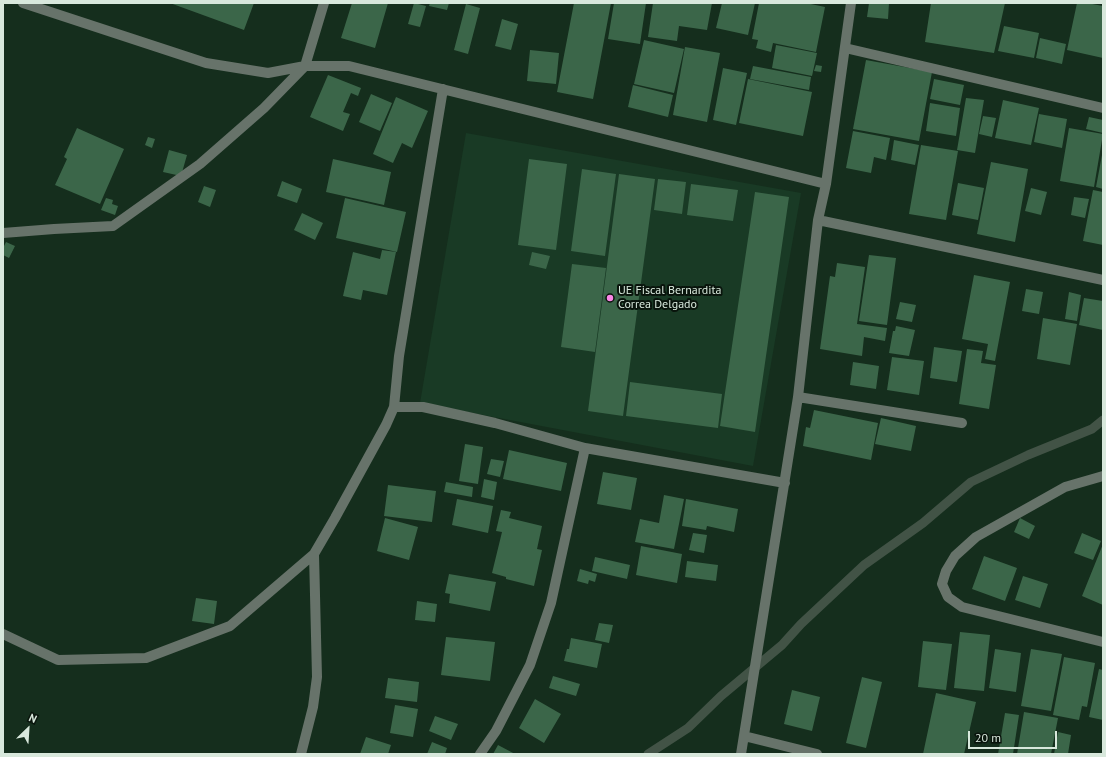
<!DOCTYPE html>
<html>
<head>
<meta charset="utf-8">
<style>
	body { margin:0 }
	#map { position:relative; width:1106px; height:757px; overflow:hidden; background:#152e1d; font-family:"PT Sans",sans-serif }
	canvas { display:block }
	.frame { position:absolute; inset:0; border:4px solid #d8e8dc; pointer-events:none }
	.north { position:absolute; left:8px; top:709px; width:40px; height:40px; -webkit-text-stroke:3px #09140c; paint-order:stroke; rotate:25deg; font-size:11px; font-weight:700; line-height:16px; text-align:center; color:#d8e8dc }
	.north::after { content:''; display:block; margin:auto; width:14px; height:18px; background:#d8e8dc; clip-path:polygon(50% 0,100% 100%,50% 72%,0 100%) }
	.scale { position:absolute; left:968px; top:731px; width:89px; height:18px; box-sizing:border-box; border:2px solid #d8e8dc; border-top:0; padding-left:5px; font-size:12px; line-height:14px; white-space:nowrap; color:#d8e8dc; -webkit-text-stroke:3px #09140c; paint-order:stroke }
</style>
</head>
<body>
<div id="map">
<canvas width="1106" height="757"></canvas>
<div class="frame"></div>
<div class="north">N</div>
<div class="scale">20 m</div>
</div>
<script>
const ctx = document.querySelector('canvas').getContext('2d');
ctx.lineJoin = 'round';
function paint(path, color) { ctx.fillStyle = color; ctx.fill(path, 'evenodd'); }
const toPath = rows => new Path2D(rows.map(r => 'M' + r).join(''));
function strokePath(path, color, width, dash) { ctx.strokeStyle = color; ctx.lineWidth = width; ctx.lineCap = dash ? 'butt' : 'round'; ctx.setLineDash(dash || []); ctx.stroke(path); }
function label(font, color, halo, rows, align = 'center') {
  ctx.font = font + ' "PT Sans",sans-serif'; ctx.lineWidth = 4; ctx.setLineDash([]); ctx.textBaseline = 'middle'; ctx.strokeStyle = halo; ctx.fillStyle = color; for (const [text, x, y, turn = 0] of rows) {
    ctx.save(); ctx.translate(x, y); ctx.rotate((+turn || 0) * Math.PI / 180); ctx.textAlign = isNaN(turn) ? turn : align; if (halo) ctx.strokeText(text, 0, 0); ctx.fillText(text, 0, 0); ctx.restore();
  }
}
paint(toPath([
	[466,133,801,193,753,466,420,403]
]), '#193a25');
strokePath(toPath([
	[648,754,688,728,721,696,782,645,801,624,864,565,923,523,971,482,1028,455,1092,429,1103,420]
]), '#425346', 9);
paint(toPath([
	[170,3,254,3,244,30],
	[352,3,388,3,375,48,341,38],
	[414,3,426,6,420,27,408,24],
	[430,3,449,3,447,10,429,6],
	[574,3,611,3,593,99,557,92],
	[614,3,646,3,640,44,608,39],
	[653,3,712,3,707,30,679,26,677,41,648,37],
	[722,3,755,3,748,35,716,28],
	[759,3,806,3,825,7,816,52,773,43,771,52,756,48,758,40,752,39],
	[869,3,889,3,888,19,867,17],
	[931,3,1005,3,994,53,925,42],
	[1077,3,1087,3,1103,6,1103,58,1067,50],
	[466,4,480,8,468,54,454,50],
	[502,19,518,24,511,50,495,46],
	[1004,26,1039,33,1034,58,998,51],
	[1040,38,1066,44,1062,64,1036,58],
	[644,40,684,49,674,93,634,84],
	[776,45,817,53,812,76,772,68],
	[685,47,720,53,707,122,673,115],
	[530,50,559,53,556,84,527,81],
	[866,60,932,72,919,141,853,129],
	[816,65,822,66,821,72,814,71],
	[753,66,811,77,809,90,750,79],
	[723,68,747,73,736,125,713,120],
	[328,75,361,88,358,96,351,93,343,112,350,114,343,131,310,117],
	[748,79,812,92,803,136,739,123],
	[934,79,964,85,960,105,930,99],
	[633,85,673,95,668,117,628,107],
	[371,94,392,103,380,131,359,122],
	[396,97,428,111,412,148,402,143,393,163,373,154],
	[966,98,984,100,975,153,957,150],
	[1003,100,1039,108,1031,145,995,138],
	[930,103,960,108,956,136,926,131],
	[1039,114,1067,119,1062,148,1034,142],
	[983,116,996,118,992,137,979,134],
	[1089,117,1103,120,1103,133,1086,129],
	[77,128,124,149,100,204,55,185,67,159,64,157],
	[1069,128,1103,134,1094,187,1060,181],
	[853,131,890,138,886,160,874,157,871,173,846,168],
	[148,137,155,139,152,148,145,145],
	[894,140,919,145,915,165,891,160],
	[921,145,958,151,946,220,909,214],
	[169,150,187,155,181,176,163,172],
	[1102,155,1103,155,1103,189,1096,187],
	[333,159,391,172,384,205,326,192],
	[529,159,567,164,556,250,518,245],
	[991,162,1028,169,1015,242,977,234],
	[582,169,616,174,605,256,571,251],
	[619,174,655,179,623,416,588,411],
	[658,179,686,182,682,214,654,210],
	[282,181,302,189,297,203,277,196],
	[958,183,984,188,978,220,952,215],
	[691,184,738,190,733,221,687,215],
	[204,186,216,190,210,207,198,202],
	[1031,188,1047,192,1041,215,1025,211],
	[1093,190,1103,192,1103,245,1083,241],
	[755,192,789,197,755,432,720,426],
	[1074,197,1089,199,1085,218,1071,215],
	[106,198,113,200,112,204,118,206,115,215,101,210],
	[345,198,406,212,397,252,336,238],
	[302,213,323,223,315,240,294,230],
	[6,242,15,246,9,258,3,255,3,248],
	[382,250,396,252,387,295,363,290,361,300,343,296,353,252,380,259],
	[532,252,550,256,546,269,529,265],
	[869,255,896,258,887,325,859,321],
	[837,263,865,267,857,324,887,328,885,341,864,337,862,356,820,349,830,276,835,277],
	[572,264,606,268,595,352,561,347],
	[974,275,1010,282,995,361,985,359,988,344,962,339],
	[1026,289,1043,292,1039,314,1022,311],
	[1069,292,1081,295,1077,321,1065,319],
	[1084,298,1103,301,1103,330,1079,325],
	[900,302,916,305,912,322,896,319],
	[1043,318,1077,324,1070,365,1037,359],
	[896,326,915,330,909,356,889,353,893,331,895,331],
	[934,347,962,351,957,382,930,378],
	[967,349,983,351,981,363,996,365,989,409,959,404],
	[892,357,924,361,919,395,887,390],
	[853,362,879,366,876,389,850,385],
	[630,382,722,394,718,428,626,416],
	[814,410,878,423,871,460,803,446,806,427,810,428],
	[881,418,916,426,911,451,875,444],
	[465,444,483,447,478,484,459,481],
	[509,450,567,463,561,491,503,479],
	[491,459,504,461,500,477,487,474],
	[603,472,637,478,631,510,597,504],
	[484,479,497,482,494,500,481,497],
	[446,482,473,487,472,497,444,492],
	[388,485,436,491,432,522,384,516],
	[664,495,684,499,674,549,635,542,640,519,659,523],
	[457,499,493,506,488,533,452,525],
	[686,499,738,509,734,532,707,526,706,530,682,526],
	[501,510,511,512,509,518,542,526,537,549,542,550,534,586,506,579,506,577,492,573,502,532,496,531],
	[385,518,418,527,409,560,377,551],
	[1020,518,1035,526,1029,539,1014,532],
	[693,533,707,535,704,553,689,550],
	[1082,533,1101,541,1093,560,1074,553],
	[1103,544,1103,605,1082,596],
	[641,546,682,554,677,583,636,575],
	[984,556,1017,568,1005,601,972,589],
	[595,557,630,565,627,579,592,571],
	[687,561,718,565,716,581,685,577],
	[580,569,597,574,595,582,589,580,588,584,577,581],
	[449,574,496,582,490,611,449,603,450,594,445,593],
	[1023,576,1048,584,1040,608,1015,600],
	[196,598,217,601,214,624,192,621],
	[417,601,437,604,435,622,415,620],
	[599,623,613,625,609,643,595,640],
	[960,632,990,635,984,691,954,688],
	[446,637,495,642,490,681,441,675],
	[571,638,602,644,597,668,564,661,567,649,569,649],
	[923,641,952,644,946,690,918,687],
	[995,649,1021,653,1016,692,989,688],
	[1031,649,1062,654,1051,711,1021,706],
	[1064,657,1095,663,1087,707,1082,706,1079,720,1053,715],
	[1099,669,1103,670,1103,720,1089,717],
	[553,676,580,684,576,696,549,688],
	[862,677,882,682,866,748,846,743],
	[388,678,419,682,417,702,385,698],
	[792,690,820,697,812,731,784,724],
	[936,693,976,702,964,754,923,754],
	[535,699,561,714,544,743,519,728],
	[395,705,418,709,413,737,390,733],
	[1024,712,1058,718,1051,754,1017,754],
	[1005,713,1019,715,1013,754,998,754],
	[435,716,458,724,451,740,429,731],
	[1058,732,1071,735,1068,754,1054,754],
	[366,737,391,745,388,754,360,754],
	[432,742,447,748,445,754,427,754],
	[498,745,515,754,493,754]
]), '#3b6649');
strokePath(toPath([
	[23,3,206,63,268,73,305,66,349,66,826,184],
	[845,48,1103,108],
	[818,220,1103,280],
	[3,233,54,229,113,226,200,164,264,108,305,66,324,3],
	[798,397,962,423],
	[394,407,423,407,495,423,585,448,785,483],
	[1103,476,1065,487,976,537,955,556,946,571,942,584,948,597,962,607,1103,642],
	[3,634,58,660,146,658,230,626,314,554,335,518,386,425,394,407,399,356,443,89],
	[744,736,817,754],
	[301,754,313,707,317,677,314,554],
	[480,754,496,731,530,665,551,603,585,448],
	[741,754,798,397,818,220,826,184,851,3]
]), '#67736a', 10);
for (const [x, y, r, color] of [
	[610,298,4,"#fa87e7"]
]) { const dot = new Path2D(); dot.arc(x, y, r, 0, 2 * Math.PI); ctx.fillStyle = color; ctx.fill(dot); strokePath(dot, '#09140c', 1.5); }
label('12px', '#d8e8dc', '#09140c', [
	["UE Fiscal Bernardita",618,291],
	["Correa Delgado",618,305]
], 'left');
</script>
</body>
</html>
